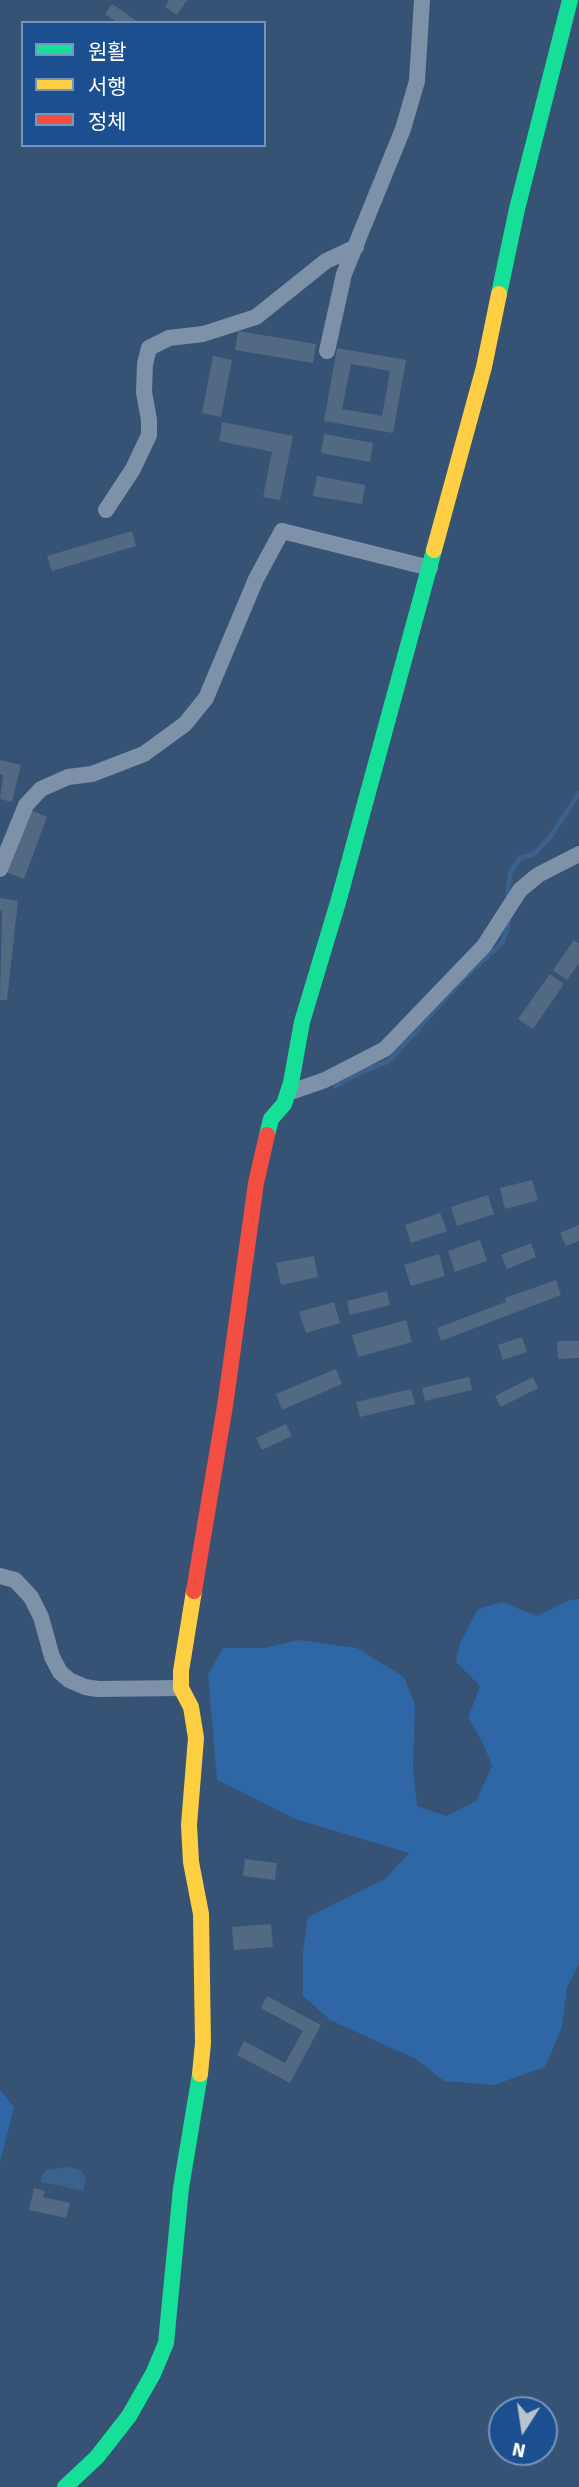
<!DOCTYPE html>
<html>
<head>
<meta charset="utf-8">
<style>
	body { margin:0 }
	#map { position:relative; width:579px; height:2487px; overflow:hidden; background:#365274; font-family:Signika,"Noto Sans KR",sans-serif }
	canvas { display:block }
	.legend { position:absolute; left:21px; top:21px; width:245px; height:126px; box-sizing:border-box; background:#1b4f8f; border:2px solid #7695bc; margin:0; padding:9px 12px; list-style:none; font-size:21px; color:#fff }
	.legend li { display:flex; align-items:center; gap:14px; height:35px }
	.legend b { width:35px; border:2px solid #7695bc }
	.north { position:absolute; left:488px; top:2396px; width:70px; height:70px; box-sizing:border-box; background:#1b4f8f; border:2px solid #7695bc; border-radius:50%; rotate:192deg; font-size:19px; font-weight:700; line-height:28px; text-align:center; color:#fff }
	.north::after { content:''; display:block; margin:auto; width:24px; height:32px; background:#b9c2ce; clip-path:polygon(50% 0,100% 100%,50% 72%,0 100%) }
</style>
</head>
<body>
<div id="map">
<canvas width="579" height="2487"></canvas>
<ul class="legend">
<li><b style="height:9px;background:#16e098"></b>원활</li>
<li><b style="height:9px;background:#ffcf43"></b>서행</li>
<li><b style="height:9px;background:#f24e42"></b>정체</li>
</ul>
<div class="north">N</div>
</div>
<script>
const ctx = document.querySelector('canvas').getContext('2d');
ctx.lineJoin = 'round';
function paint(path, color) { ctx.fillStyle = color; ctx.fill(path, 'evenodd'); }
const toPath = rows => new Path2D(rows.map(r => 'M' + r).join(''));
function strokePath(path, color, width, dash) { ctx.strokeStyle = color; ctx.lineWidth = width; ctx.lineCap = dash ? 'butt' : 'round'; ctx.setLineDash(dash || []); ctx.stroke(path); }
paint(toPath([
	[579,1599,579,1964,567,1987,562,2027,545,2067,494,2085,444,2081,416,2059,330,2020,303,1996,303,1952,308,1917,385,1879,409,1853,295,1819,217,1780,208,1674,223,1648,264,1648,299,1640,357,1648,404,1677,415,1704,413,1767,417,1806,446,1816,476,1801,492,1766,482,1741,468,1718,480,1686,456,1662,460,1643,478,1609,502,1602,537,1616,567,1601],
	[0,2090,14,2107,0,2162]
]), '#2f66a5');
paint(toPath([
	[68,2167,81,2170,86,2179,83,2191,41,2182,41,2177,46,2170]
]), '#3b618d');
strokePath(toPath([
	[507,902,510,873,520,858,534,854,551,836,579,793],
	[335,1086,357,1074,389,1061,464,978,502,943,508,926,507,919]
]), '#3b618d', 5);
paint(toPath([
	[169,0,187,0,177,15,165,7],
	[112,4,140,23,118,23,105,14],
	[238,331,316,344,313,363,235,350],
	[337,348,406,360,393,433,324,421],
	[351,364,390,371,382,416,342,409],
	[213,356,232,360,221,417,202,413],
	[222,422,293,436,280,500,263,497,272,452,219,441],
	[324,434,373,443,370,462,321,453],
	[317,476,365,485,362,504,313,496],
	[132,531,136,546,52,571,47,556],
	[0,760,21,765,12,802,0,799,3,775,0,774],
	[30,810,47,817,24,879,6,872],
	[0,898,18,901,7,1000,0,1000,2,911,0,911],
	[574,940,579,943,579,963,567,980,553,970],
	[550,974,564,984,533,1029,518,1019],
	[532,1180,538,1200,505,1209,500,1188],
	[488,1195,494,1214,457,1226,451,1207],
	[440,1213,447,1231,411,1243,405,1225],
	[579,1225,579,1241,566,1246,560,1233],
	[480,1240,487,1261,455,1272,448,1251],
	[531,1243,536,1257,507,1269,501,1255],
	[439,1254,445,1276,411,1286,404,1265],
	[314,1256,318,1277,281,1285,276,1263],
	[556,1280,561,1295,441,1341,437,1328,506,1302,505,1298],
	[387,1291,390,1305,350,1315,347,1301],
	[334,1302,340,1323,306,1333,299,1312],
	[406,1320,412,1342,358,1357,352,1335],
	[522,1337,527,1352,503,1360,498,1345],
	[557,1341,579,1341,579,1358,558,1359],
	[336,1369,342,1384,282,1410,276,1394],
	[469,1377,472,1390,425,1401,422,1388],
	[533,1377,538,1388,501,1407,495,1396],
	[411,1389,415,1404,360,1417,356,1402],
	[286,1424,292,1436,262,1450,256,1438],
	[245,1859,277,1863,275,1880,243,1876],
	[271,1924,273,1947,234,1950,232,1927],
	[267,1996,321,2025,290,2083,237,2055,244,2041,285,2063,303,2031,261,2008],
	[34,2188,45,2191,43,2197,70,2203,66,2218,29,2210]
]), '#526984');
strokePath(toPath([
	[327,351,344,274,403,129,417,81,422,0],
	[106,510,133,469,149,435,149,420,144,392,145,364,149,348,169,338,203,334,256,317,326,261,356,247],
	[0,869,26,805,41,789,68,777,92,774,144,754,185,724,206,698,256,579,282,531,430,568],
	[288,1093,325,1080,385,1049,484,946,520,890,538,875,579,854],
	[0,1576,15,1580,31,1597,41,1617,52,1657,60,1672,69,1680,85,1687,98,1689,181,1688]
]), '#7d92a8', 16);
strokePath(toPath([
	[499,294,517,209,570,0],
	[267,1135,271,1119,284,1104,291,1083,302,1022,339,899,434,550],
	[65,2487,97,2457,129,2416,153,2374,166,2343,181,2188,200,2074]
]), '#16e098', 16);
strokePath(toPath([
	[434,550,484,367,499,294],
	[194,1591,181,1671,181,1688,191,1707,196,1738,189,1825,191,1862,201,1914,203,2043,200,2074]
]), '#ffcf43', 16);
strokePath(toPath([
	[194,1591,225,1406,256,1183,267,1135]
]), '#f24e42', 16);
</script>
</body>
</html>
